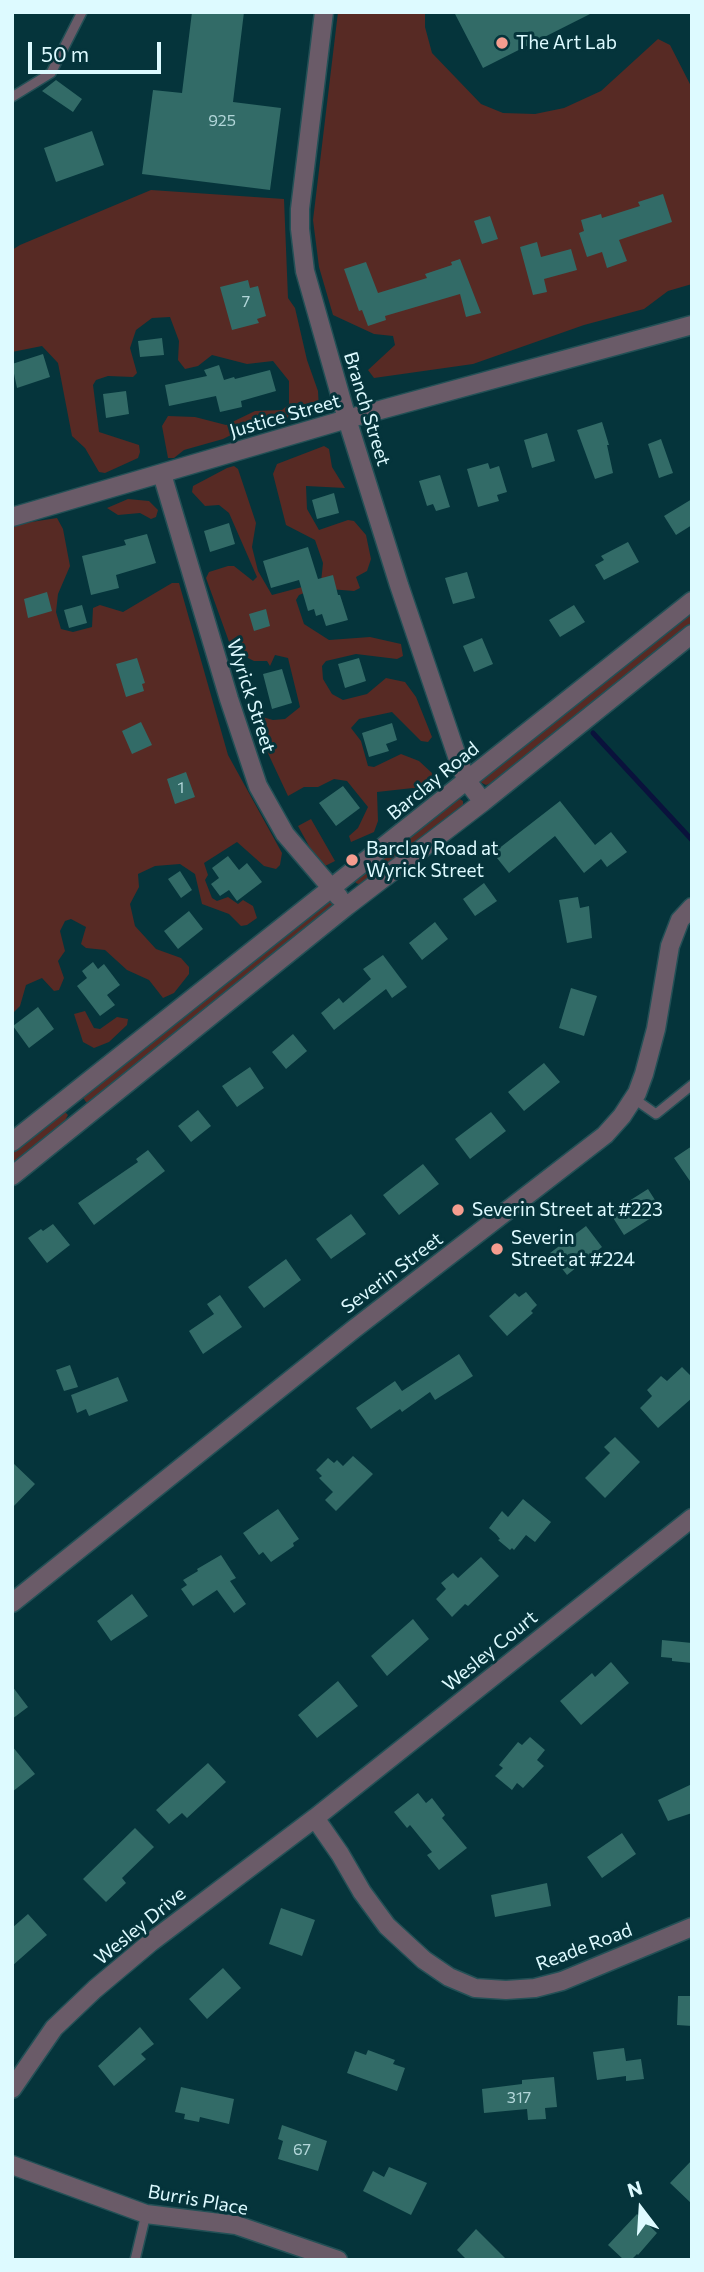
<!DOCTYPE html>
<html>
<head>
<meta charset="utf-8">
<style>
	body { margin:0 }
	#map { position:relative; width:704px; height:2272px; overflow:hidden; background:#05343b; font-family:Commissioner,sans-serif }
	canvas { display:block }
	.frame { position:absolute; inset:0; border:14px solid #ddfaff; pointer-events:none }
	.north { position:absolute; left:606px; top:2174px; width:70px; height:70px; -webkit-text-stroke:5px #05343b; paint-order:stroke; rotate:343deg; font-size:19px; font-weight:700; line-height:28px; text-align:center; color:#ddfaff }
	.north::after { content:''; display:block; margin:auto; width:24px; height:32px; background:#ddfaff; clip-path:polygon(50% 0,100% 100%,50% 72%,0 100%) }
	.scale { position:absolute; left:28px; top:42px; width:133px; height:32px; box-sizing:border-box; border:4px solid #ddfaff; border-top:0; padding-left:9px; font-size:21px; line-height:24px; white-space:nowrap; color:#ddfaff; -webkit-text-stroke:5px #05343b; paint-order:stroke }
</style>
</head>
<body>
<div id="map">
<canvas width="704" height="2272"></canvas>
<div class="frame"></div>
<div class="north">N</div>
<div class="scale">50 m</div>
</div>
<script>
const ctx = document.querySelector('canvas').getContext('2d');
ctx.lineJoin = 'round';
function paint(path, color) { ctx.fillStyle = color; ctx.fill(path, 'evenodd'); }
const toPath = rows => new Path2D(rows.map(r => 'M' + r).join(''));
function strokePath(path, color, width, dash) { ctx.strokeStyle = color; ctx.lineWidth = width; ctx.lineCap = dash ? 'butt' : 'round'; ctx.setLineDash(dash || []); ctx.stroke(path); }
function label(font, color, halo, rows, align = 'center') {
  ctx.font = font + ' Commissioner,sans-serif'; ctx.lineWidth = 6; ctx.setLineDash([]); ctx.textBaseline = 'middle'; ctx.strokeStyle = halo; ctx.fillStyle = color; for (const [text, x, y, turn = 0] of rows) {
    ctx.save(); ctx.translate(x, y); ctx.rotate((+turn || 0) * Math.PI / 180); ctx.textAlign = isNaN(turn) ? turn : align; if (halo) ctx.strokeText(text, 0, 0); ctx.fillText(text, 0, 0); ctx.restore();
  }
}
paint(toPath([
	[338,12,425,12,425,27,432,53,481,104,503,113,535,114,564,108,601,91,658,39,670,45,692,88,692,284,668,291,644,309,584,325,473,364,374,378,368,370,395,345,393,336,374,334,333,315,319,267,313,220],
	[151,190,284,199,288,298,295,308,307,360,318,391,319,409,314,413,253,424,223,439,184,450,174,458,168,458,162,426,168,416,195,417,226,425,255,411,282,410,289,404,289,381,273,361,247,364,212,355,198,366,185,369,178,360,179,341,170,317,152,318,136,330,130,348,137,373,133,377,108,376,96,380,93,385,99,432,139,445,140,452,138,458,105,473,99,472,85,448,72,436,58,363,42,346,12,352,12,250,20,245],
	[324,446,329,449,332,467,345,488,306,486,307,509,319,530,348,520,354,521,366,535,371,559,367,571,356,577,360,588,354,591,317,588,299,595,296,600,304,624,329,640,370,637,401,644,403,656,397,659,356,654,326,661,322,666,323,679,332,694,343,700,367,694,386,678,405,682,416,697,432,737,428,742,421,741,392,712,359,719,351,728,361,741,368,766,374,767,401,754,419,761,432,773,430,785,419,791,413,788,377,792,378,821,374,832,351,842,349,836,358,828,368,807,347,781,334,779,318,787,304,787,288,796,265,747,255,715,273,720,285,719,300,707,288,658,275,655,270,666,267,661,254,661,232,650,206,578,209,572,228,566,234,566,253,581,257,577,229,513,219,505,205,506,192,492,193,486,227,468,234,466,238,469,256,523,252,547,258,571,272,595,321,582,323,563,315,540,286,525,273,474,277,464],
	[128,499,149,501,158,510,156,517,151,519,140,513,118,515,107,508],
	[57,518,63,529,70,566,58,594,56,612,61,629,73,632,92,627,93,608,100,605,123,612,172,583,179,583,228,755,282,853,280,865,276,869,264,866,237,842,204,863,208,875,205,880,212,898,217,901,228,897,238,904,243,900,253,906,257,918,247,925,241,926,229,914,202,904,195,874,180,864,155,866,138,874,139,887,130,904,135,926,156,949,181,958,189,967,189,974,174,993,163,998,149,980,127,970,105,950,86,948,81,944,86,927,71,919,65,921,60,931,65,951,58,961,64,978,59,990,54,991,42,978,26,985,20,1006,12,1014,12,525],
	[692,610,692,628,497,781,486,785,480,782,480,779],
	[458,798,463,801,463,807,361,885,356,883,354,880],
	[311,819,335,861,321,868,298,826],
	[325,900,331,900,333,906,90,1103,86,1102,82,1096],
	[85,1011,94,1028,100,1029,117,1017,128,1019,127,1025,109,1042,94,1048,83,1042,74,1014],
	[64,1111,68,1115,63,1124,12,1166,12,1148]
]), '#572a24');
strokePath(toPath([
	[593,733,692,840]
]), '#0a123c', 5);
paint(toPath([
	[192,12,244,12,233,102,281,108,270,190,142,174,153,90,182,93],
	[454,12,594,12,483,68],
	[56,80,82,99,73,112,42,91],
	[92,131,104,165,56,182,44,148],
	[663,194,672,222,619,240,627,261,607,268,602,252,587,257,579,233,584,231,581,220,601,214,602,218,640,206,638,202],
	[490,216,498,239,482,244,474,221],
	[537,242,541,257,571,249,577,270,544,279,547,292,533,295,520,247],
	[460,259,481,313,466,317,460,294,385,316,386,320,368,326,362,310,359,311,344,269,366,262,378,293,427,278,425,274,452,265,451,262],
	[248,280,250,288,258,286,266,316,257,319,259,323,232,330,220,287],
	[162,338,164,355,140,357,138,341],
	[43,354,50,377,17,388,12,364],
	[219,365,224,380,234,377,235,379,270,370,276,391,241,401,242,407,220,412,216,396,169,406,165,385,207,376,204,370],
	[126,391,129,414,106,418,103,394],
	[602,422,609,445,607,445,613,473,595,479,577,430],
	[547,433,555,461,532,468,524,440],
	[661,439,673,473,659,478,648,444],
	[488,463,490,469,499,466,507,492,497,495,499,501,478,507,467,469],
	[440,475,450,507,436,511,433,504,427,506,419,481],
	[334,493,339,513,317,519,312,500],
	[692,499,692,525,676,535,664,516],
	[229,523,235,544,210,552,204,531],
	[147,534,156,563,116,575,119,588,91,595,82,556,126,545,124,540],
	[628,542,639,562,604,580,595,565,604,560,601,556],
	[308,547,318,579,333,575,338,595,340,595,348,620,326,626,322,614,316,616,314,609,308,611,299,580,271,588,263,561],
	[467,572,475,598,453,604,445,578],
	[47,592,52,611,28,618,24,599],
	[82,605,87,623,69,628,64,610],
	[574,605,585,622,560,637,549,620],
	[266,609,270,626,254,631,249,614],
	[482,638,493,664,474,672,463,646],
	[137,658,145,683,142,684,144,691,126,697,116,664],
	[359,658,366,681,345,688,338,664],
	[282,669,292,703,272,709,263,674],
	[141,722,152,745,132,754,122,731],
	[392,723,397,740,386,744,389,751,369,757,362,733],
	[186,772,195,797,175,804,167,779],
	[343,786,360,808,336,826,319,803],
	[560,801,595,845,611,832,627,852,607,867,601,859,584,873,555,836,509,873,493,853],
	[228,856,239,870,247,863,262,882,237,901,229,890,220,896,211,884,219,878,212,868],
	[180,871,192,890,181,898,168,879],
	[484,883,497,901,475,916,463,899],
	[578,897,580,908,589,906,592,938,567,943,559,900],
	[189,911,203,929,178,949,164,931],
	[435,922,448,939,422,960,409,943],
	[383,955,407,987,392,998,386,989,334,1030,321,1013,339,998,343,1003,371,979,363,969],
	[93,962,98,969,104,964,120,985,107,995,115,1005,100,1016,77,986,87,978,82,971],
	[571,988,597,996,584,1036,559,1028],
	[38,1007,54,1029,29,1048,13,1026],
	[293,1034,307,1051,286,1069,272,1052],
	[544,1063,560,1082,524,1111,508,1092],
	[250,1067,264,1088,237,1107,222,1086],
	[198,1110,211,1126,191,1142,178,1126],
	[491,1112,506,1131,470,1159,455,1139],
	[692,1146,692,1184,674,1158],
	[148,1150,165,1171,94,1225,78,1203,138,1162,136,1159],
	[423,1164,439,1184,399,1215,383,1195],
	[648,1189,662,1211,624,1235,610,1213],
	[351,1214,366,1234,331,1259,316,1239],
	[53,1224,70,1245,47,1263,28,1238,41,1229,43,1231],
	[586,1226,602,1247,567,1275,550,1253],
	[286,1259,301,1280,264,1308,248,1287],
	[526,1292,537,1305,531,1311,533,1313,507,1336,489,1316,515,1293,519,1297],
	[220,1295,242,1327,203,1354,189,1331,214,1314,207,1304],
	[459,1354,473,1376,435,1400,430,1392,402,1412,400,1409,371,1429,356,1408,395,1381,402,1391],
	[70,1365,78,1387,64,1391,56,1370],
	[682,1367,692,1377,692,1398,658,1428,640,1408,652,1396,647,1390,661,1376,667,1381],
	[118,1377,128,1401,89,1416,86,1409,77,1413,71,1395],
	[615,1437,640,1462,605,1498,585,1478,610,1453,604,1447],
	[353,1456,373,1474,336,1511,325,1500,333,1492,319,1478,322,1476,316,1470,328,1458,334,1463,337,1460,343,1466],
	[12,1462,35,1484,12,1508],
	[523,1499,551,1522,535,1542,526,1535,514,1550,512,1548,510,1550,498,1540,500,1539,496,1534,489,1528,502,1511,508,1517],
	[278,1509,299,1539,293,1543,294,1546,271,1562,263,1552,259,1555,243,1533],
	[221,1555,236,1578,230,1581,246,1604,234,1613,217,1590,193,1606,181,1589,187,1585,183,1580,198,1571,197,1569],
	[481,1557,499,1576,468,1606,465,1604,452,1617,436,1599,446,1589,441,1583,453,1573,458,1578],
	[132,1594,148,1616,111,1641,97,1621],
	[413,1619,429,1639,387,1676,371,1656],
	[662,1640,692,1643,692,1663,672,1661,672,1658,661,1657],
	[611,1662,629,1683,581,1725,560,1701,592,1673,595,1677],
	[338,1681,358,1706,317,1738,298,1715],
	[12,1686,28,1707,12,1719],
	[530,1737,545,1750,537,1760,544,1766,523,1788,517,1783,512,1790,495,1776,503,1768,499,1765,518,1742,522,1745],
	[12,1746,35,1774,12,1792],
	[208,1763,226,1782,187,1818,182,1813,169,1824,156,1810],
	[692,1784,692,1813,668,1821,658,1800],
	[418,1793,426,1803,432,1798,445,1815,442,1818,467,1848,439,1870,427,1855,432,1852,410,1825,407,1828,394,1812],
	[135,1828,154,1847,122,1878,126,1883,106,1902,83,1879],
	[622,1833,636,1854,602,1878,587,1857],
	[547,1883,551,1906,495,1917,491,1895],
	[281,1908,315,1920,302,1956,269,1944],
	[28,1914,47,1935,12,1966,12,1928],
	[223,1968,241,1988,207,2019,189,1999],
	[678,1996,692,1996,692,2026,677,2025],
	[140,2027,154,2044,141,2054,146,2059,114,2086,98,2066],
	[624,2048,626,2061,641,2059,644,2079,626,2081,626,2076,597,2080,593,2052],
	[368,2050,395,2060,393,2064,405,2068,397,2091,347,2073,355,2051,366,2055],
	[554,2077,557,2107,545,2108,546,2119,528,2120,527,2109,484,2113,482,2089,522,2084,522,2080],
	[181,2087,234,2099,229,2124,200,2117,199,2122,184,2119,185,2114,175,2112],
	[282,2125,327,2141,318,2171,278,2159,283,2141,278,2139],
	[692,2160,692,2204,670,2183],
	[389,2167,427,2183,411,2215,363,2191,373,2171,384,2177],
	[637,2214,657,2233,638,2255,637,2254,631,2260,624,2260,608,2245],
	[476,2229,507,2260,467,2260,457,2250]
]), '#326b67');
const service = toPath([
	[12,97,51,73,82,12],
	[633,1098,656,1114,692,1085],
	[135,2260,146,2214]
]);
const minor = toPath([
	[324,12,300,209,300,229,305,271,347,419,399,585,459,762,467,781,483,802],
	[162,474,229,699,258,786,285,834,339,897],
	[12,517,347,419,692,325],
	[12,1142,692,601],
	[12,1176,347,906,483,802,692,634],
	[12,1603,354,1329,605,1135,622,1116,637,1093,644,1074,656,1029,670,946,680,920,692,907],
	[315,1818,340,1854,362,1892,387,1926,424,1960,449,1977,475,1988,506,1990,535,1988,562,1981,692,1927],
	[12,2089,54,2028,95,1989,151,1942,315,1818,692,1518],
	[12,2165,146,2214,236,2225,338,2260]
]);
strokePath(service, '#235056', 12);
strokePath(minor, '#235056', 21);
strokePath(service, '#6a5b68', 9);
strokePath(minor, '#6a5b68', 18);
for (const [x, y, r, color] of [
	[502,43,7,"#f59d8f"],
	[352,860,7,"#f59d8f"],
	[458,1210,7,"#f59d8f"],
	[497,1249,7,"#f59d8f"]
]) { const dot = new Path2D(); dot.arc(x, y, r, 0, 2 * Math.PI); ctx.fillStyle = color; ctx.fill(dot); strokePath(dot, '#05343b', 2.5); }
label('16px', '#b2d6d9', null, [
	["925",222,121],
	["7",246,302],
	["1",181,788],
	["317",519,2098],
	["67",302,2150]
]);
label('19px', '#ddfaff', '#05343b', [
	["The Art Lab",516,43],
	["Barclay Road at",366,849],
	["Wyrick Street",366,871],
	["Severin Street at #223",472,1210],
	["Severin",511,1238],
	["Street at #224",511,1260]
], 'left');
label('19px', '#ddfaff', '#05343b', [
	["Branch Street",367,409,73],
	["Justice Street",285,416,-16],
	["Wyrick Street",251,696,72],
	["Barclay Road",433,781,-39],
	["Severin Street",392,1273,-37],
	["Wesley Court",490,1651,-39],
	["Wesley Drive",140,1926,-39],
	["Reade Road",584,1947,-21],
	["Burris Place",198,2200,10]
]);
</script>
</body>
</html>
